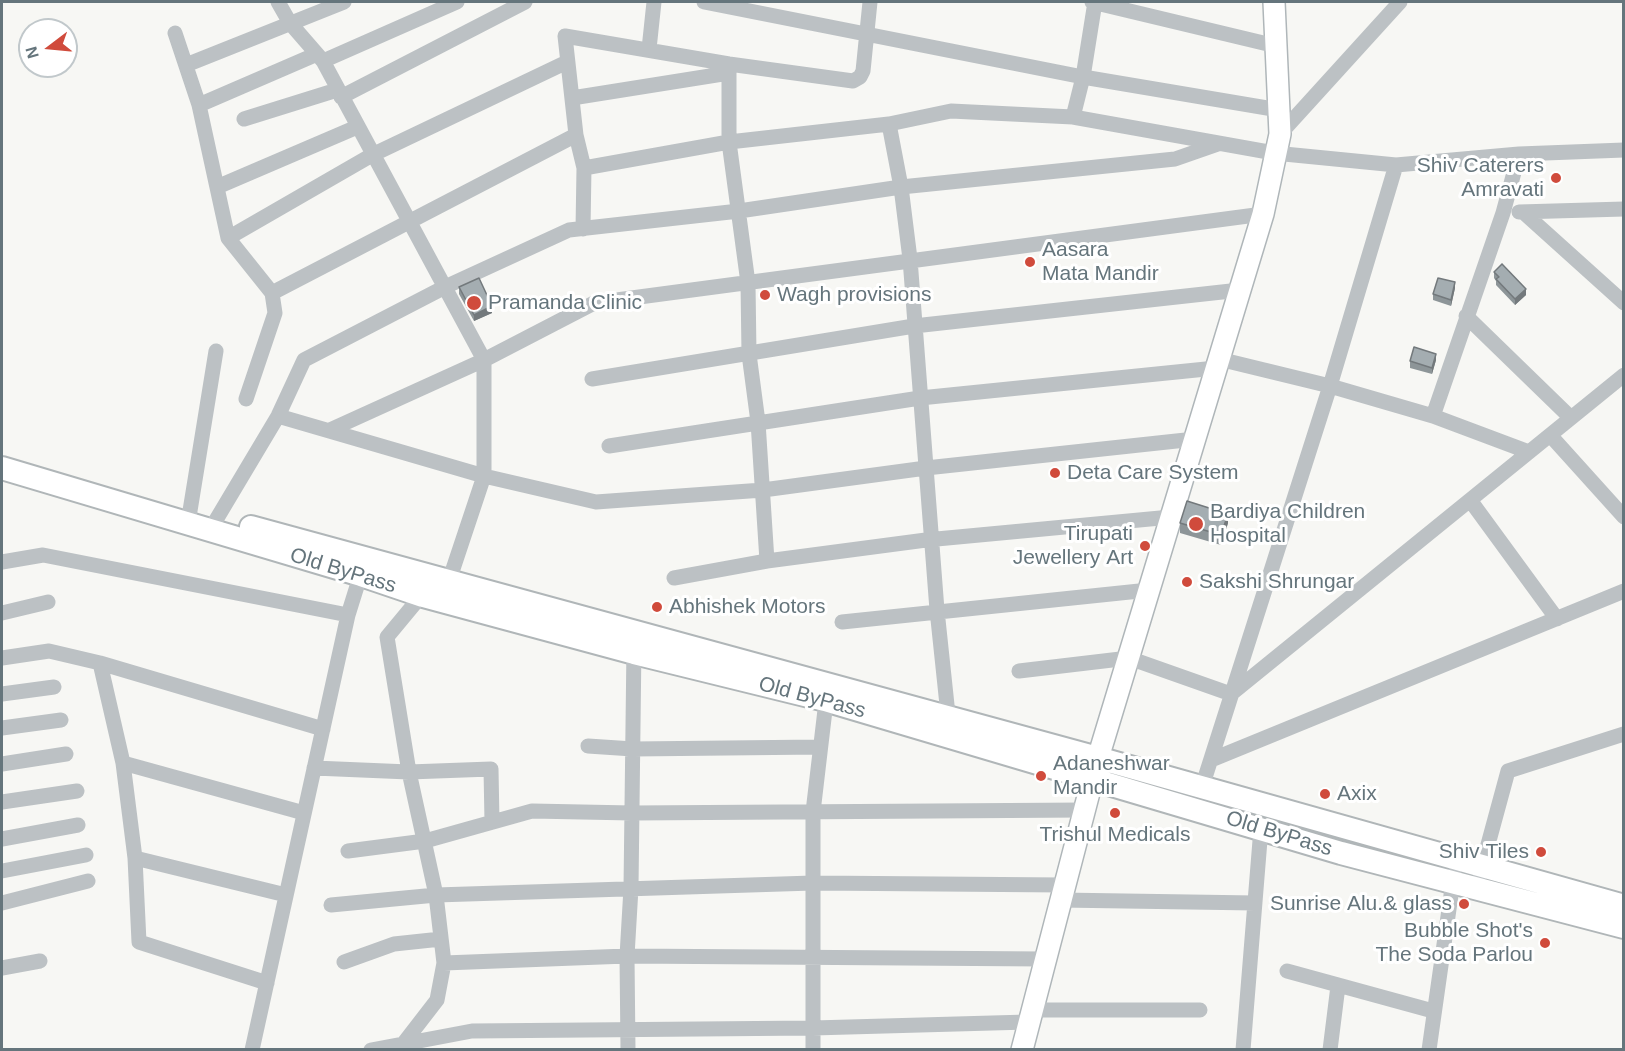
<!DOCTYPE html>
<html>
<head>
<meta charset="utf-8">
<style>
	body { margin:0 }
	#map { position:relative; width:1625px; height:1051px; overflow:hidden; background:#f7f7f4; font-family:Helvetica,sans-serif }
	canvas { display:block }
	.frame { position:absolute; inset:0; border:3px solid #65757c; pointer-events:none }
	.north { position:absolute; left:18px; top:18px; width:60px; height:60px; box-sizing:border-box; background:#fff; border:2px solid #c1c8cb; border-radius:50%; rotate:254deg; font-size:16px; font-weight:700; line-height:24px; text-align:center; color:#65757c }
	.north::after { content:''; display:block; margin:auto; width:21px; height:27px; background:#d04b3c; clip-path:polygon(50% 0,100% 100%,50% 72%,0 100%) }
</style>
</head>
<body>
<div id="map">
<canvas width="1625" height="1051"></canvas>
<div class="frame"></div>
<div class="north">N</div>
</div>
<script>
const ctx = document.querySelector('canvas').getContext('2d');
ctx.lineJoin = 'round';
const toPath = rows => new Path2D(rows.map(r => 'M' + r).join(''));
function strokePath(path, color, width, dash) { ctx.strokeStyle = color; ctx.lineWidth = width; ctx.lineCap = dash ? 'butt' : 'round'; ctx.setLineDash(dash || []); ctx.stroke(path); }
function paint(path, color) { ctx.fillStyle = color; ctx.fill(path, 'evenodd'); }
function label(font, color, halo, rows, align = 'center') {
  ctx.font = font + ' Helvetica,sans-serif'; ctx.lineWidth = 6; ctx.setLineDash([]); ctx.textBaseline = 'middle'; ctx.strokeStyle = halo; ctx.fillStyle = color; for (const [text, x, y, turn = 0] of rows) {
    ctx.save(); ctx.translate(x, y); ctx.rotate((+turn || 0) * Math.PI / 180); ctx.textAlign = isNaN(turn) ? turn : align; if (halo) ctx.strokeText(text, 0, 0); ctx.fillText(text, 0, 0); ctx.restore();
  }
}
const secondary = toPath([
	[1022,1050,1098,758,1263,214,1280,134,1274,2]
]);
const primary = toPath([
	[2,468,361,575,423,596,634,653,825,700,1341,853,1624,927],
	[251,527,1098,758,1624,906]
]);
strokePath(secondary, '#afb6b9', 24);
strokePath(primary, '#b0b6b8', 26);
strokePath(toPath([
	[278,2,290,23,323,61,484,360,484,476,446,590],
	[704,2,1083,77,1279,110],
	[1092,2,1276,46],
	[175,33,199,105,228,238,272,293,275,313,246,399],
	[649,49,654,2],
	[323,61,457,2],
	[729,64,729,142,748,283,749,354,758,422,767,561],
	[186,65,344,2],
	[341,97,525,2],
	[572,98,729,73],
	[199,105,317,54],
	[1073,117,1083,77,1095,2],
	[244,119,337,90],
	[889,124,901,187,910,259,937,610,949,724],
	[1280,134,1400,2],
	[584,168,729,142,889,124,951,111,1073,117,1274,153,1396,165,1519,154,1624,150],
	[217,187,357,127],
	[1519,212,1624,209],
	[1523,212,1624,303],
	[583,229,584,168,576,135,565,36,729,64,853,81,860,77,863,71,870,2],
	[228,238,372,155,567,62],
	[272,293,576,135],
	[1466,316,1571,418],
	[1219,359,1330,386,1433,416,1529,452],
	[592,379,914,326,1240,290],
	[278,416,484,476,596,502,763,490,926,468,1195,439],
	[1433,416,1503,213,1519,154],
	[332,429,484,360,594,303,1263,214],
	[1550,435,1624,517],
	[609,446,920,398,1216,368],
	[1470,500,1557,619],
	[188,523,216,351],
	[210,530,278,416,304,360,445,287,569,230,739,211,901,187,1175,159,1218,144],
	[2,562,43,555,348,615],
	[674,578,767,561,926,540,1171,517],
	[2,613,48,602],
	[842,622,1149,590],
	[2,658,49,651,100,663,323,729],
	[100,663,123,763,135,858,139,942,267,983],
	[1019,671,1129,658,1231,694,1624,375],
	[2,694,54,687],
	[2,728,61,720],
	[588,746,633,749,820,747],
	[1211,760,1624,591],
	[123,763,304,813],
	[2,764,66,754],
	[314,768,409,772,491,769,492,822],
	[1202,787,1330,386,1396,165],
	[2,802,77,791],
	[2,839,78,825],
	[348,851,425,841,532,811,632,813,1084,810],
	[135,858,286,895],
	[2,871,86,855],
	[1480,874,1508,771,1624,734],
	[1060,900,1255,903],
	[2,903,88,881],
	[331,905,436,895,813,883,1064,885],
	[344,962,394,944,441,939],
	[444,963,627,956,1044,959],
	[2,968,40,961],
	[1287,971,1433,1011],
	[1031,1010,1200,1010],
	[403,1044,437,1000,444,963,436,895,409,772,387,637,426,590],
	[252,1050,348,615,363,567],
	[371,1050,472,1031,813,1028,1028,1022],
	[628,1050,627,956,631,888,634,645],
	[813,1050,813,812,827,693],
	[1243,1050,1261,828],
	[1330,1050,1338,986],
	[1429,1050,1454,874]
]), '#bcc1c4', 15);
strokePath(secondary, '#fff', 21);
strokePath(primary, '#fff', 22);
paint(toPath([
	[1494,272,1526,295,1515,305,1496,285,1496,281,1494,278],
	[459,287,492,313,474,321,459,294],
	[1455,288,1451,306,1433,300,1433,294],
	[1436,360,1432,374,1410,368,1410,361],
	[1180,523,1228,523,1221,545,1180,533]
]), '#8d9598');
paint(toPath([
	[1455,282,1455,288,1451,306,1451,300],
	[1526,289,1526,295,1515,305,1515,299],
	[492,306,492,313,474,321,474,315],
	[1436,354,1436,360,1432,374,1432,368],
	[1228,514,1228,523,1221,545,1221,535]
]), '#73797c');
const building = toPath([
	[1502,264,1526,289,1515,299,1496,279,1499,277,1494,272,1502,264],
	[479,278,492,306,474,315,459,287,479,278],
	[1438,278,1455,282,1451,300,1433,294,1438,278],
	[1414,347,1436,354,1432,368,1410,361,1414,347],
	[1187,501,1228,514,1221,535,1180,523,1187,501]
]);
paint(building, '#a4adb1');
strokePath(building, '#73797c', 1.5);
for (const [x, y, r, color] of [
	[1556,178,6,"#d04b3c"],
	[1030,262,6,"#d04b3c"],
	[765,295,6,"#d04b3c"],
	[474,303,8,"#d04b3c"],
	[1055,473,6,"#d04b3c"],
	[1196,524,8,"#d04b3c"],
	[1145,546,6,"#d04b3c"],
	[1187,582,6,"#d04b3c"],
	[657,607,6,"#d04b3c"],
	[1041,776,6,"#d04b3c"],
	[1325,794,6,"#d04b3c"],
	[1115,813,6,"#d04b3c"],
	[1541,852,6,"#d04b3c"],
	[1464,904,6,"#d04b3c"],
	[1545,943,6,"#d04b3c"]
]) { const dot = new Path2D(); dot.arc(x, y, r, 0, 2 * Math.PI); ctx.fillStyle = color; ctx.fill(dot); strokePath(dot, '#fff', 2); }
label('21px', '#65757c', '#fff', [
	["Shiv Caterers",1544,166,"right"],
	["Amravati",1544,190,"right"],
	["Aasara",1042,250],
	["Mata Mandir",1042,274],
	["Wagh provisions",777,295],
	["Pramanda Clinic",488,303],
	["Deta Care System",1067,473],
	["Bardiya Children",1210,512],
	["Hospital",1210,536],
	["Tirupati",1133,534,"right"],
	["Jewellery Art",1133,558,"right"],
	["Sakshi Shrungar",1199,582],
	["Abhishek Motors",669,607],
	["Adaneshwar",1053,764],
	["Mandir",1053,788],
	["Axix",1337,794],
	["Trishul Medicals",1115,835,"center"],
	["Shiv Tiles",1529,852,"right"],
	["Sunrise Alu.& glass",1452,904,"right"],
	["Bubble Shot's",1533,931,"right"],
	["The Soda Parlou",1533,955,"right"]
], 'left');
label('21px', '#65757c', '#fff', [
	["Old ByPass",343,571,17],
	["Old ByPass",812,698,15],
	["Old ByPass",1279,834,17]
]);
</script>
</body>
</html>
